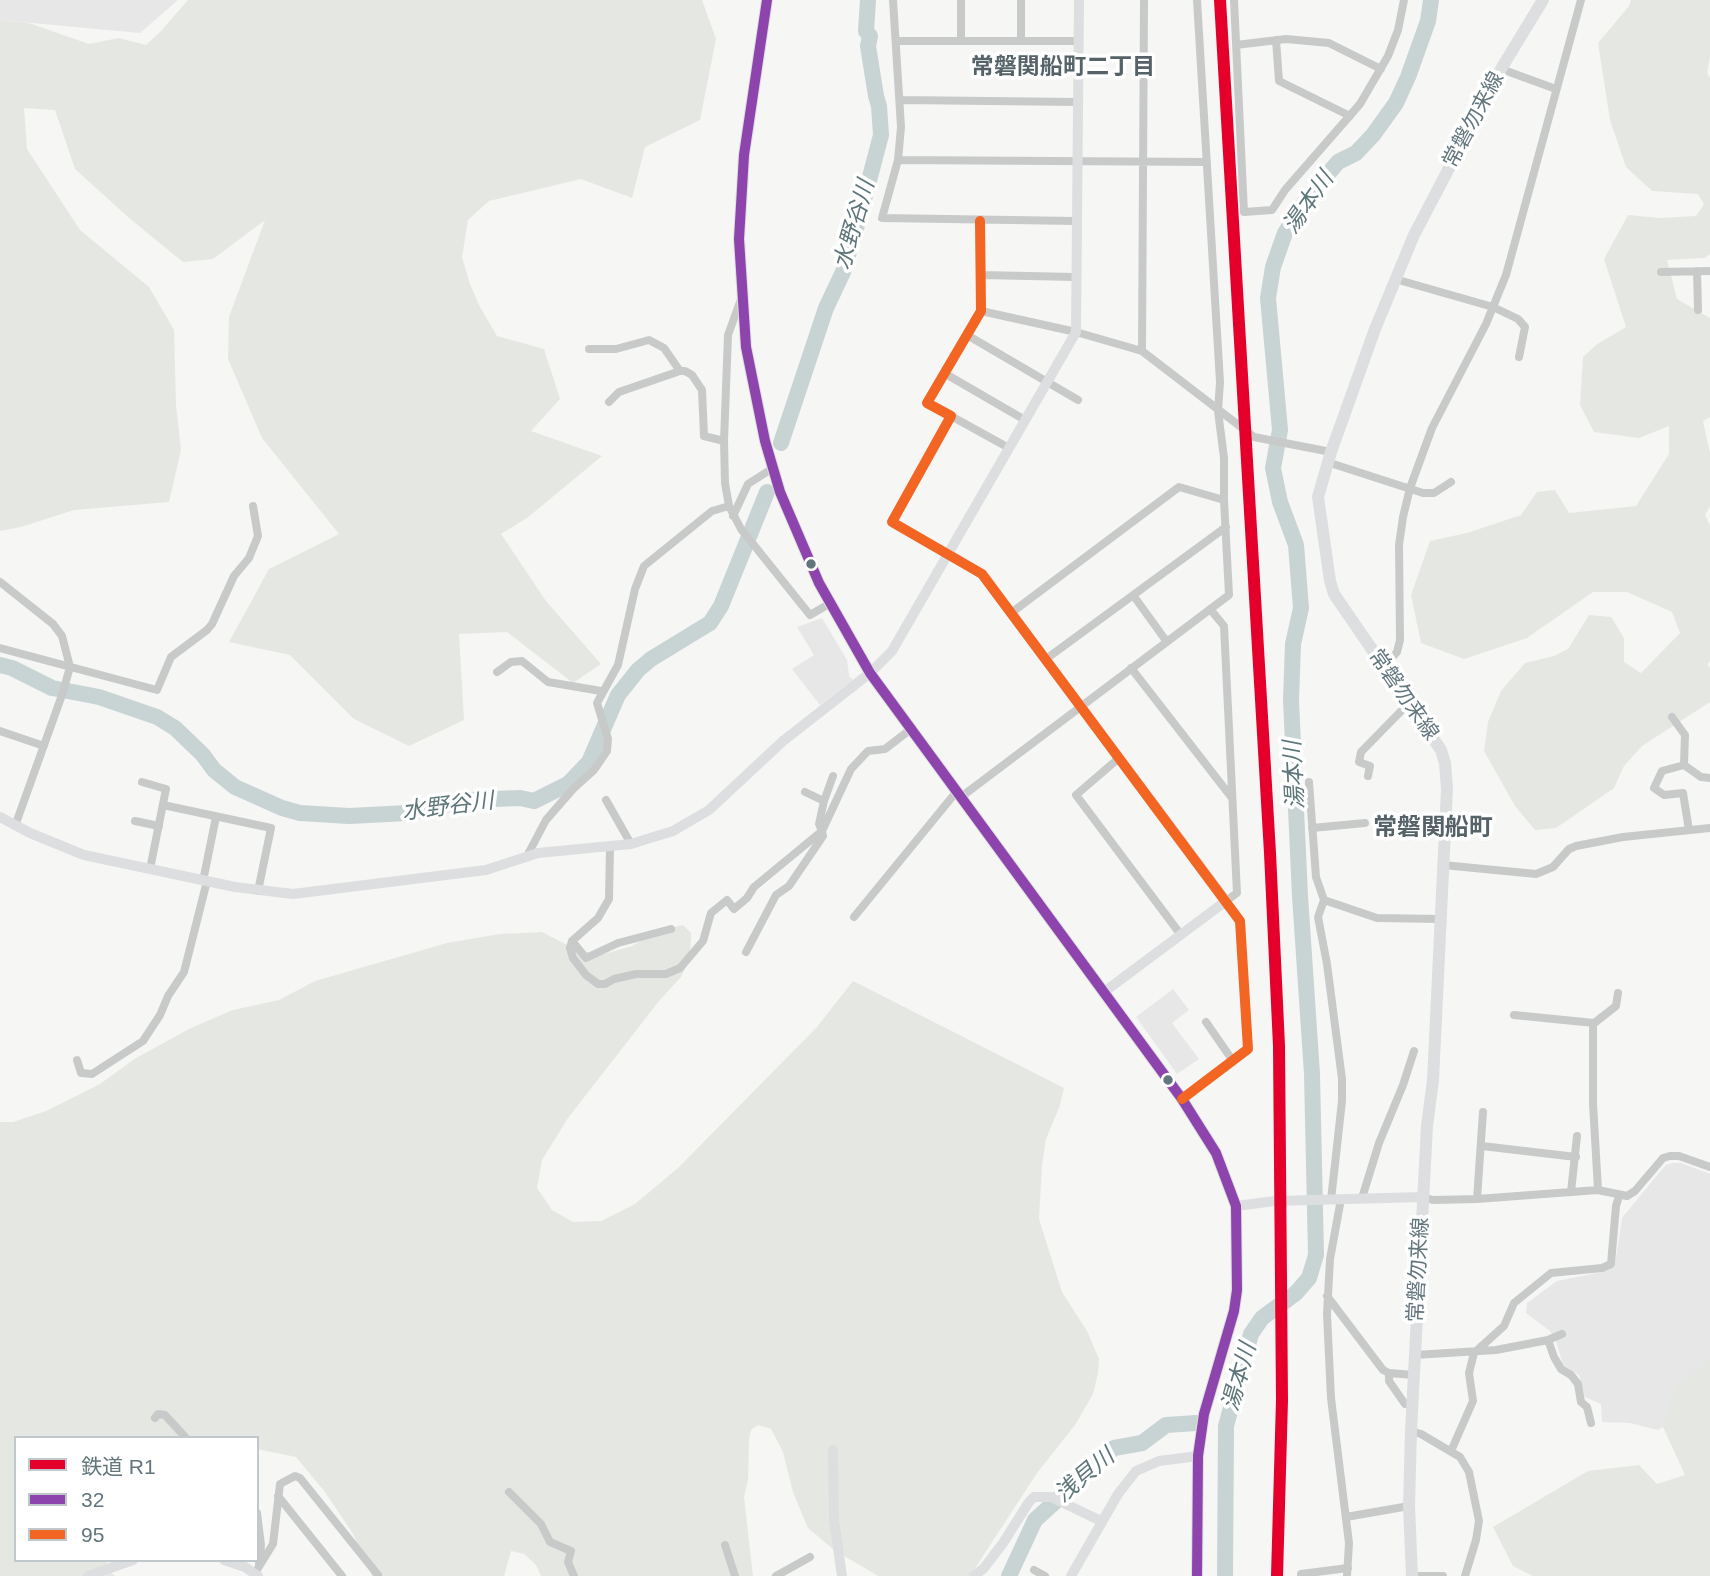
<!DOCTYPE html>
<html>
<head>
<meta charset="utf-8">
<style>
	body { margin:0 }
	#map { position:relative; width:1710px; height:1576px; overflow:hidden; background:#f6f6f5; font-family:Helvetica,"Noto Sans JP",sans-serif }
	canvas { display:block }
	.legend { position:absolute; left:14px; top:1436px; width:245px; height:126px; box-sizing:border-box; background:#fff; border:2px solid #c1c8cb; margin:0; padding:9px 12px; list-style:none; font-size:21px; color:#63767e }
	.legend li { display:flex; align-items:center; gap:14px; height:35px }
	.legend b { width:35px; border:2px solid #c1c8cb }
</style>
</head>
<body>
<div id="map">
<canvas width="1710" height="1576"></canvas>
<ul class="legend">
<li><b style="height:9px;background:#e4002b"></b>鉄道 R1</li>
<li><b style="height:9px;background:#8e44ad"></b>32</li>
<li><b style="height:9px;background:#f26522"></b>95</li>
</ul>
</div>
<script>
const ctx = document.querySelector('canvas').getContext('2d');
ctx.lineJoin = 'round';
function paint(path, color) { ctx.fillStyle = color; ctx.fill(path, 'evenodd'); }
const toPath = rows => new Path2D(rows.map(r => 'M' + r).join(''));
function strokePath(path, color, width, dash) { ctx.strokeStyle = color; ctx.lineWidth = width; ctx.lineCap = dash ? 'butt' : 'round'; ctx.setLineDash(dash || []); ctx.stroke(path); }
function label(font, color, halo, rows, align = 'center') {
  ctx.font = font + ' Helvetica,"Noto Sans JP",sans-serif'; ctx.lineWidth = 7; ctx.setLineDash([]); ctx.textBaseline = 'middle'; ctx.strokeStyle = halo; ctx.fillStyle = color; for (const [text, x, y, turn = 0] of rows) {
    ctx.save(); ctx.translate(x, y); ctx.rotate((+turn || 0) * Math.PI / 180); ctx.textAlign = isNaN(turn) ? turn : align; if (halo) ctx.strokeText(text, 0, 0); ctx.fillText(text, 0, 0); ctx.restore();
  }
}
paint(toPath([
	[0,0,178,0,140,33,0,20],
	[822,618,847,660,849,676,853,680,820,705,792,669,814,655,797,627],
	[1173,989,1189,1010,1172,1023,1199,1059,1177,1074,1136,1017],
	[1673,1163,1681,1163,1710,1174,1710,1360,1681,1415,1658,1430,1630,1423,1602,1422,1601,1404,1585,1397,1579,1375,1563,1365,1556,1341,1550,1331,1526,1313,1527,1303,1557,1281,1602,1272,1615,1265,1622,1218,1658,1174,1666,1165]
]), '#e6e7e6');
paint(toPath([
	[188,0,702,0,716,39,700,120,645,147,632,198,581,179,489,201,468,220,462,257,470,284,479,305,497,336,544,349,560,399,531,431,602,456,527,518,501,534,546,601,601,664,573,683,507,632,459,634,464,720,409,746,354,719,290,655,229,642,269,569,339,534,262,438,228,359,229,317,265,220,213,259,183,262,129,218,75,169,55,110,24,108,27,149,80,230,149,287,174,330,176,405,181,450,169,502,74,510,21,527,0,531,0,20,29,23,89,44,119,38,146,45,160,32],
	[1631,0,1710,0,1710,57,1707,73,1710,78,1710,254,1704,258,1667,260,1677,299,1710,318,1710,417,1703,421,1710,453,1710,506,1705,515,1710,526,1710,661,1707,665,1710,667,1710,702,1642,746,1624,766,1614,788,1556,828,1535,830,1515,806,1484,751,1488,722,1501,691,1525,663,1554,656,1568,649,1589,615,1611,617,1624,638,1624,662,1641,673,1680,633,1672,612,1627,592,1593,592,1527,638,1464,659,1421,643,1411,595,1430,541,1467,533,1521,515,1537,492,1555,490,1569,513,1636,506,1669,454,1669,426,1639,438,1594,432,1580,405,1583,357,1596,345,1626,327,1604,259,1628,215,1660,218,1696,216,1704,204,1698,194,1652,191,1626,167,1610,120,1598,43,1629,6],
	[683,925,691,933,691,943,688,963,681,977,659,1001,568,1118,542,1160,537,1188,552,1210,573,1222,601,1221,635,1204,678,1168,817,1027,853,981,1064,1088,1059,1108,1046,1139,1042,1165,1039,1219,1062,1292,1087,1331,1099,1359,1098,1373,1093,1394,1075,1425,1037,1473,970,1576,878,1576,834,1550,808,1528,793,1492,783,1452,771,1429,758,1425,751,1430,749,1440,748,1480,744,1497,753,1576,541,1576,536,1565,524,1554,511,1551,504,1576,372,1576,353,1534,325,1492,296,1457,257,1449,257,1438,16,1438,16,1560,107,1560,108,1570,115,1576,0,1576,0,1122,13,1122,46,1111,100,1084,136,1058,191,1028,233,1010,279,1000,315,981,447,943,500,934,542,932,579,951,604,954,632,946,657,931],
	[1710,1360,1710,1576,1533,1576,1513,1566,1493,1527,1588,1471,1639,1465,1657,1484,1685,1475,1663,1427,1675,1389]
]), '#e5e8e2');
strokePath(toPath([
	[781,443,826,308,843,272,860,215,881,135,879,106,876,96,868,46,870,36,866,31,868,0],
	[0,665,12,668,52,688,99,697,157,717,175,728,203,755,214,770,235,787,282,808,300,813,349,816,408,813,468,800,520,798,534,801,568,784,589,762,618,695,638,670,651,659,710,623,721,606,767,492],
	[1009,1576,1035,1520,1114,1448,1142,1443,1166,1425,1196,1423],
	[1225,1576,1226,1426,1251,1334,1262,1318,1296,1293,1309,1278,1316,1255,1312,1074,1300,896,1291,700,1293,644,1301,608,1296,545,1280,502,1273,468,1280,430,1268,298,1273,267,1285,233,1304,203,1338,162,1356,153,1373,135,1396,103,1408,77,1428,21,1431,0]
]), '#c8d3d4', 16);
strokePath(toPath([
	[893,0,901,127,898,160,882,218,1076,221],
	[961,0,961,41],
	[1021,0,1021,41],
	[1234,0,1244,212,1272,210,1285,190,1360,104,1388,56,1398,30,1404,0],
	[1276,40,1279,81,1350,116],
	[897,41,1079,41],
	[1236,45,1286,39,1329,43,1381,69],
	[1501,69,1556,89],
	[901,100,1078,102],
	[898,160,1207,162],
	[1697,271,1698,310],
	[1661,272,1710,271],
	[980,275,1076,277],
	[1395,279,1493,307,1518,319,1525,327,1519,357],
	[741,299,728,335,724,441,725,483,729,506,741,529,810,615,829,604],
	[981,311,1076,332,1142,351,1254,437,1331,452],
	[967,335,1078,400],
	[589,349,616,349,649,340,664,348,680,371],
	[1142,351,1144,0],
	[944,373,1025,420],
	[609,402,619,392,680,371,685,371,692,375,702,390,704,436,724,441],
	[951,416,1009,448],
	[1327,462,1423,493,1434,493,1451,482],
	[733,516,748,484,773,468],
	[948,554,892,522,951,416,927,403,981,311,980,221],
	[0,582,53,624,62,636,70,667,62,695,15,826],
	[1133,595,1167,642],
	[1011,613,1179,487,1224,500],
	[0,648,157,690,171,657,207,630,212,624,234,576,249,558,258,536,253,506],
	[1046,659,1226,527],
	[1384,667,1397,652,1400,640,1399,545,1403,517,1410,488,1432,428,1486,324,1506,275,1581,0],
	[1131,668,1232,798],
	[497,672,511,662,522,661,548,682,601,691],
	[1672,717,1685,735,1684,765,1701,777,1710,778],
	[0,731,44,746],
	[1119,758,1076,795,1181,935],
	[1684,765,1662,771,1654,788,1664,795,1683,793,1689,830],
	[1368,776,1370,766,1359,762,1361,752,1409,703],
	[142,782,166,789,150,869],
	[1309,782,1316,877,1324,900,1318,917,1327,964,1342,1079,1342,1101,1331,1200],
	[961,797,1229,595,1224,500,1224,458,1218,411,1220,382,1197,0],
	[606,800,631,844],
	[824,801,833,776],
	[163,805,271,828,258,891],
	[135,821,159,826],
	[1312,828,1365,823],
	[610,848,609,899,598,918,572,941,586,958,618,943,671,929],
	[527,856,546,820,573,789,594,770,607,751,608,739,597,703,618,665,635,589,644,566,712,511,729,506],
	[1443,865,1536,874,1553,867,1569,849,1576,846,1623,837,1710,828],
	[203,881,216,817],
	[1324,900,1377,918,1441,919],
	[854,917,957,791],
	[572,941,570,948,573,958,586,975,598,984,605,984,614,979,636,974,666,974,680,968,703,941,711,913,727,900,734,909,747,898,754,887,822,831,819,824,824,801,805,792],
	[746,952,776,895,789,886,823,836,822,831,851,769,868,751,885,749,911,729],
	[1514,1015,1594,1023],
	[1206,1022,1233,1061],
	[77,1060,81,1073,92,1074,143,1041,160,1015,168,996,184,972,207,881],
	[1182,1099,1248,1049,1240,921,1226,901,1237,893,1224,626,1210,609],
	[1482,1146,1576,1157],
	[1598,1190,1593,1103,1593,1024,1616,1006,1618,993],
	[1571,1192,1577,1136],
	[1423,1197,1433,1200,1477,1199,1598,1190,1627,1196,1635,1191,1663,1158,1670,1156,1679,1156,1710,1167],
	[1362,1198,1379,1143,1403,1085,1414,1051],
	[1341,1199,1330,1259,1327,1314,1331,1398,1349,1543,1347,1576],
	[1477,1199,1483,1112],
	[1327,1296,1383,1370,1389,1373,1414,1375],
	[1548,1340,1554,1357,1561,1369,1571,1375,1578,1384,1581,1402,1587,1407,1591,1423],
	[1415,1355,1496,1350,1548,1340,1562,1334],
	[1389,1373,1389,1381,1405,1404,1413,1405],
	[155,1418,158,1414,165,1415,186,1438],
	[1411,1431,1421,1434,1460,1457,1469,1472,1479,1521,1476,1540,1465,1576],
	[1451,1451,1473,1401,1469,1373,1474,1353,1504,1326,1514,1303,1551,1273,1602,1268,1611,1264,1616,1206,1619,1196],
	[509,1492,541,1524,550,1542,571,1551,568,1562,574,1576],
	[278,1496,342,1576],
	[257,1513,261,1545,259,1565],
	[1346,1517,1409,1506],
	[725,1545,735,1576],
	[1034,1570,1045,1576],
	[255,1573,273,1544,280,1484,295,1476,300,1478,378,1575],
	[776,1576,810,1557],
	[1301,1576,1301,1574,1348,1568],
	[1412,1576,1443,1576]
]), '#c8caca', 8);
strokePath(toPath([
	[948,554,982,574,1226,901,1104,992],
	[0,817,30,833,84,855,235,887,293,894,486,870,538,853,631,844,673,831,709,810,783,741,870,673,892,651,1076,332,1079,0],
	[1236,1206,1275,1201,1423,1197],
	[833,1450,834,1520,842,1576],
	[224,1560,245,1567,258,1576],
	[88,1576,133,1560],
	[974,1576,984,1568,1003,1543,1029,1502,1034,1497,1051,1497,1101,1521],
	[1071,1576,1118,1494,1136,1471,1159,1461,1198,1456]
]), '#dddedf', 10);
strokePath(toPath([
	[767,0,744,155,739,239,746,347,765,441,780,492,819,583,870,673,1182,1099,1216,1153,1236,1206,1237,1290,1234,1311,1204,1414,1198,1456,1197,1576],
	[1412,1576,1409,1506,1411,1431,1427,1126,1433,1080,1447,789,1445,763,1441,750,1334,594,1330,581,1318,497,1331,452,1375,329,1414,235,1501,69,1543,0]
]), '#dddedf', 12);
strokePath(toPath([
	[767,0,744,155,739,239,746,347,765,441,780,492,819,583,870,673,1182,1099,1216,1153,1236,1206,1237,1290,1234,1311,1204,1414,1198,1456,1197,1576]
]), '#8e44ad', 10);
strokePath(toPath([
	[980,221,981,311,927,403,951,416,892,522,982,574,1240,921,1248,1049,1182,1099]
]), '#f26522', 10);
strokePath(toPath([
	[1220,0,1270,853,1279,1046,1282,1400,1277,1576]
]), '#e4002b', 12);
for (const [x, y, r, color] of [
	[811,564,6,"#63767e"],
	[1168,1080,6,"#63767e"]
]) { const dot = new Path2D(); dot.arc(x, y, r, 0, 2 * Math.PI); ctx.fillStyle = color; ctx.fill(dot); strokePath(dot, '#fff', 2.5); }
label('21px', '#63767e', '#fff', [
	["常磐勿来線",1474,120,-62],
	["常磐勿来線",1403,695,55],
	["常磐勿来線",1419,1270,-87]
]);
label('bold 23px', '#556369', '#fff', [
	["常磐関船町二丁目",1063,68]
]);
label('italic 23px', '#5e7679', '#fff', [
	["湯本川",1309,203,-55],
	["水野谷川",855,225,-74],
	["湯本川",1295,775,-93],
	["水野谷川",448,807,-7],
	["湯本川",1240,1377,-74],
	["浅貝川",1085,1476,-40]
]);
label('bold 24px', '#556369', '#fff', [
	["常磐関船町",1433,828]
]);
</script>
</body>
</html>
